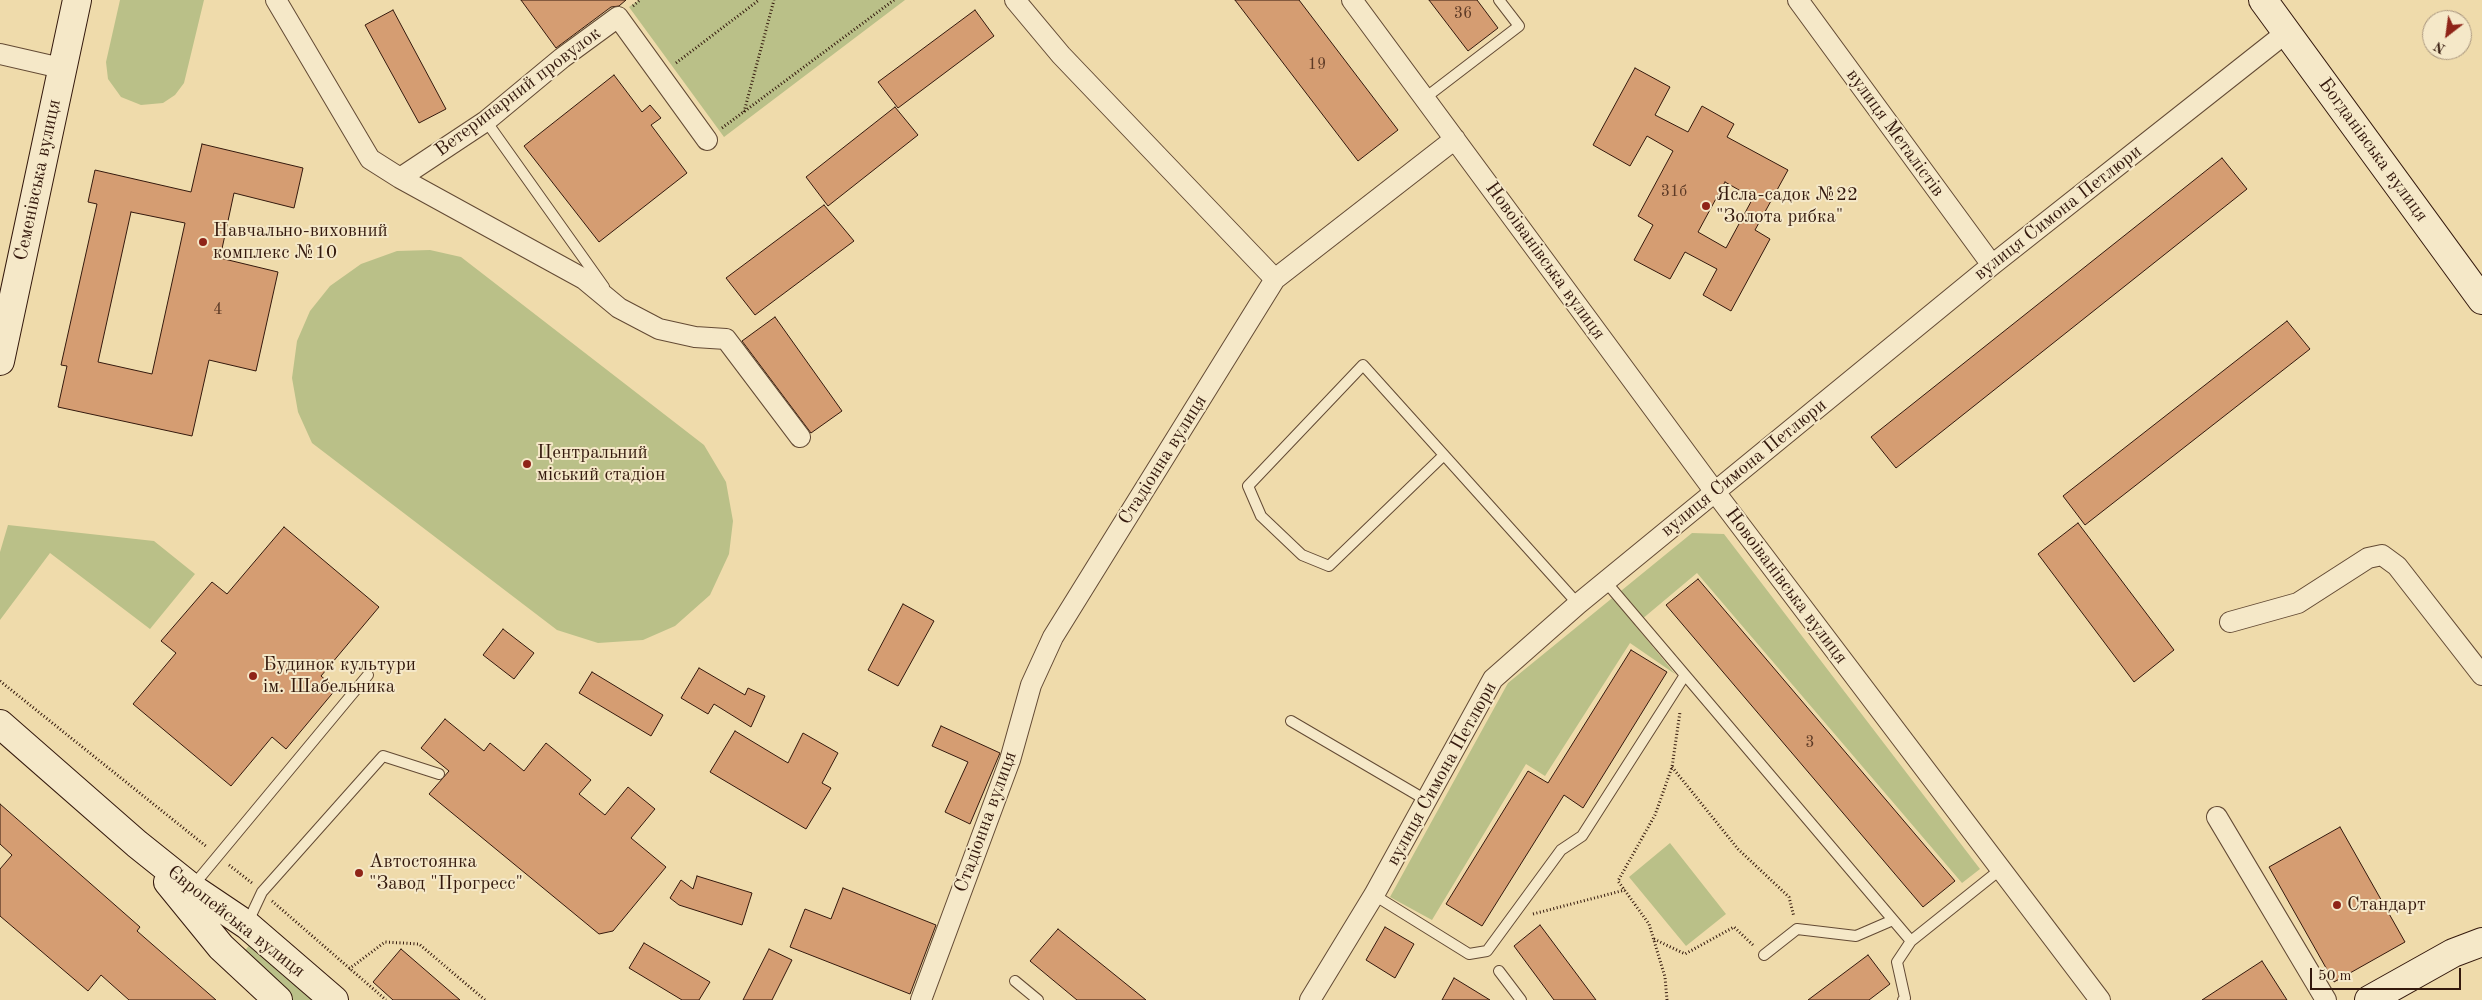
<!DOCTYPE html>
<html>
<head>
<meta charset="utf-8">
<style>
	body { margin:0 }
	#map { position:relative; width:2482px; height:1000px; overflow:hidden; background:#efdbab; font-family:"Old Standard TT",serif }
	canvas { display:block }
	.north { position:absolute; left:2422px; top:10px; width:50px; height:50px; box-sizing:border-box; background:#f5e8c8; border:1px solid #a8957d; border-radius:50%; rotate:210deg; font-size:14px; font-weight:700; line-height:20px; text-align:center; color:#34190d }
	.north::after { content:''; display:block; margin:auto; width:18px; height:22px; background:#8f2418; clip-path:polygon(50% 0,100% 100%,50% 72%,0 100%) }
	.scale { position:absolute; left:2310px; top:968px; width:151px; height:22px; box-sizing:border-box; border:2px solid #34190d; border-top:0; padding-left:6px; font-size:15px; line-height:18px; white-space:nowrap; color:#34190d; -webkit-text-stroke:4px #f5e8c8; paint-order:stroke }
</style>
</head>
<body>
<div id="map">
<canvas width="2482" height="1000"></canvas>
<div class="north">N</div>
<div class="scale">50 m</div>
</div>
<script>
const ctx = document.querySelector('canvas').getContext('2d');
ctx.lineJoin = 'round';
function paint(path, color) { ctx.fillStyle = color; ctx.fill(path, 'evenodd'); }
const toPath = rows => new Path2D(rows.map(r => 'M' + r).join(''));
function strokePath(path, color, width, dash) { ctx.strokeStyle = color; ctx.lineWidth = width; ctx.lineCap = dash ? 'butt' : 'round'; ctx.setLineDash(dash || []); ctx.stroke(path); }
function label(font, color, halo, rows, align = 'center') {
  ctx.font = font + ' "Old Standard TT",serif'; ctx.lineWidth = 4; ctx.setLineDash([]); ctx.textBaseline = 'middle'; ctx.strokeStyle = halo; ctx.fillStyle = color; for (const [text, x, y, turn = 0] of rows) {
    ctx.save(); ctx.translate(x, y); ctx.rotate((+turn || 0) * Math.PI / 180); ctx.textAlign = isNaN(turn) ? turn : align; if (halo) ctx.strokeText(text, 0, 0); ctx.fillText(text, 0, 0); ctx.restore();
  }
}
paint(toPath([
	[120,0,204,0,184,83,175,95,163,103,141,105,121,97,108,79,106,62],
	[639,0,905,0,724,137,629,7],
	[430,250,461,257,704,445,726,482,733,521,729,554,710,595,675,626,643,640,598,643,557,630,312,443,298,412,292,378,297,341,310,311,330,286,361,264,397,251],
	[8,525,154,541,195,574,150,629,50,553,0,620,0,552],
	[1692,533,1724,534,1980,869,1962,883,1697,573,1635,625,1675,674,1630,643,1545,776,1526,764,1432,920,1390,897,1508,683],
	[1670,843,1726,914,1686,946,1629,877],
	[254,940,321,1000,290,1000,240,956]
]), '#bac088');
const building = toPath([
	[521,0,626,0,619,6,611,7,556,48,521,0],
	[1235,0,1299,0,1398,130,1358,161,1235,0],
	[1429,0,1477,0,1498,28,1468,51,1429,0],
	[393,10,446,109,419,123,365,25,393,10],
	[975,10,994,36,898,108,878,82,975,10],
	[1635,68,1670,87,1655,115,1688,132,1702,106,1734,124,1727,137,1788,170,1755,230,1770,239,1731,311,1703,295,1717,269,1685,252,1670,279,1634,260,1653,225,1638,216,1673,151,1647,136,1630,166,1593,145,1635,68],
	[1725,182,1753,198,1726,248,1698,232,1725,182],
	[614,75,642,112,650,105,661,118,651,125,687,173,599,242,524,146,614,75],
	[895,107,918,135,828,206,806,177,895,107],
	[202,144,303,168,294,208,234,193,220,258,278,272,256,371,209,360,192,436,58,407,67,366,61,365,97,204,88,202,95,170,191,192,202,144],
	[131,212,185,223,152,374,98,362,131,212],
	[2222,158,2247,189,1896,468,1871,437,2222,158],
	[824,205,854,241,755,315,726,278,824,205],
	[775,317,842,411,811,433,742,341,775,317],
	[2287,321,2310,349,2085,525,2063,496,2287,321],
	[2078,523,2174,650,2134,682,2038,554,2078,523],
	[284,527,379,607,321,676,336,689,286,749,272,737,231,786,133,704,176,653,161,641,212,582,227,594,284,527],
	[1698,579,1955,881,1923,907,1666,605,1698,579],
	[903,604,934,621,898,686,868,670,903,604],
	[503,629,534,653,514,679,483,655,503,629],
	[1631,650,1667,672,1583,808,1564,795,1482,926,1446,904,1528,771,1548,783,1631,650],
	[699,668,745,695,748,688,765,696,751,727,714,704,708,714,681,698,699,668],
	[592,672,663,715,651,736,579,693,592,672],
	[445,719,484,751,490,743,524,771,546,743,591,780,579,794,605,815,628,787,655,809,631,838,666,867,613,931,599,934,429,794,449,771,421,748,445,719],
	[941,726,1000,753,970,824,945,812,968,762,932,746,941,726],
	[735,731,788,763,803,733,838,753,822,783,831,788,806,829,710,772,735,731],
	[0,804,140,927,137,931,216,1000,129,1000,101,975,88,991,0,916,0,869,12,855,0,844,0,804],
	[2340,827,2405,942,2334,982,2269,867,2340,827],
	[697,876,752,893,742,925,679,905,670,898,681,880,693,889,697,876],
	[843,888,936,925,910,994,790,947,805,909,831,919,843,888],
	[1540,925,1596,1000,1554,1000,1514,946,1540,925],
	[1385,927,1414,944,1395,978,1366,960,1385,927],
	[1058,929,1146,1000,1077,1000,1030,961,1058,929],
	[644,943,710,982,699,1000,682,1000,629,968,644,943],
	[401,949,460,1000,393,1000,373,982,401,949],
	[769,949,792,960,772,1000,743,1000,769,949],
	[1868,955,1890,984,1869,1000,1808,1000,1868,955],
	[2262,961,2287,1000,2202,1000,2262,961],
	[1454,978,1490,1000,1442,1000,1454,978]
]);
paint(building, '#d59d72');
strokePath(building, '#34190d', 1);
const lane = toPath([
	[1425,98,1519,26,1499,0],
	[486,121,604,287],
	[1444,455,1329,566,1302,555,1261,516,1248,486,1363,365,1444,455,1578,604],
	[1606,582,1911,941],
	[1291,721,1426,800],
	[192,887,368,675],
	[1374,895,1469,954,1487,951,1561,850,1582,836,1685,675],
	[247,924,262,892,383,756,439,774],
	[1764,955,1797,929,1856,936,1893,920],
	[1499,971,1521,1000],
	[1015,981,1038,1000],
	[1903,1000,1905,998,1897,962,1911,941,2001,869]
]);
const street = toPath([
	[276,0,370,159,400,178,486,121,562,58,618,17,707,140],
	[1352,0,1715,492,2100,1000],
	[1798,0,1992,265],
	[0,54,61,68],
	[400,178,584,279,619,308,659,329,695,337,726,339,800,437],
	[1275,279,1455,139],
	[2230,622,2298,603,2368,558,2382,555,2397,566,2482,675],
	[2217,817,2326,1000],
	[921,1000,1010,760,1031,685,1053,637,1275,279,1061,55,1015,0],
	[1310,1000,1374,895,1493,679,1578,604,1992,265,2287,32]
]);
const secondary = toPath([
	[2263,0,2482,300],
	[0,361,77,0],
	[0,724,137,844,192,888,247,925,334,1000],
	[168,882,221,947,278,1000],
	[2369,1000,2453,953,2482,942]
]);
strokePath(lane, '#634a34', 12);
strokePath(street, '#634a34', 22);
strokePath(secondary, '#34190d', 30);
strokePath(toPath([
	[633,6,640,0],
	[676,63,759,0],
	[744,112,774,0],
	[722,128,894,0],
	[0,681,207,847],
	[1672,767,1738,849,1789,897,1794,917],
	[229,865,252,883],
	[272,901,386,1000],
	[1533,914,1625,890],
	[1654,939,1685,954,1734,927,1754,946],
	[349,969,385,942,419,944,485,1000],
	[1667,1000,1665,977,1649,924,1618,881,1655,815,1672,767,1680,712]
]), '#34190d', 3, [1, 2.5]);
strokePath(lane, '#f5e8c8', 10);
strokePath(street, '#f5e8c8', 20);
strokePath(secondary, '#f5e8c8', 28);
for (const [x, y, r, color] of [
	[1706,206,5,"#8f2418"],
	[203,242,5,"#8f2418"],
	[527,464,5,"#8f2418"],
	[253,676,5,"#8f2418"],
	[359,873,5,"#8f2418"],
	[2337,905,5,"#8f2418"]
]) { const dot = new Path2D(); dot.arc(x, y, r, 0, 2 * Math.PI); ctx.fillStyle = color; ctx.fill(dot); strokePath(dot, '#f5e8c8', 2); }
label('16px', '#5c3a26', null, [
	["36",1463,14],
	["19",1317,65],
	["31б",1674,192],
	["4",218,310],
	["3",1810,743]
]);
label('19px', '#34190d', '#f5e8c8', [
	["Ветеринарний провулок",518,92,-37],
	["вулиця Металістів",1895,133,54],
	["Богданівська вулиця",2373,150,54],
	["Семенівська вулиця",38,180,-78],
	["вулиця Симона Петлюри",2058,213,-38],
	["Новоіванівська вулиця",1545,261,54],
	["Стадіонна вулиця",1163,460,-58],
	["вулиця Симона Петлюри",1744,468,-39],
	["Новоіванівська вулиця",1786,586,53],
	["вулиця Симона Петлюри",1442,774,-61],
	["Стадіонна вулиця",986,822,-70],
	["Європейська вулиця",236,922,38]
]);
label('19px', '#34190d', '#f5e8c8', [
	["Ясла-садок №22",1716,195],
	["\"Золота рибка\"",1716,217],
	["Навчально-виховний",213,231],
	["комплекс №10",213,253],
	["Центральний",537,453],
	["міський стадіон",537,475],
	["Будинок культури",263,665],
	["ім. Шабельника",263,687],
	["Автостоянка",369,862],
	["\"Завод \"Прогресс\"",369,884],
	["Стандарт",2347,905]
], 'left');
</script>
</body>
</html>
